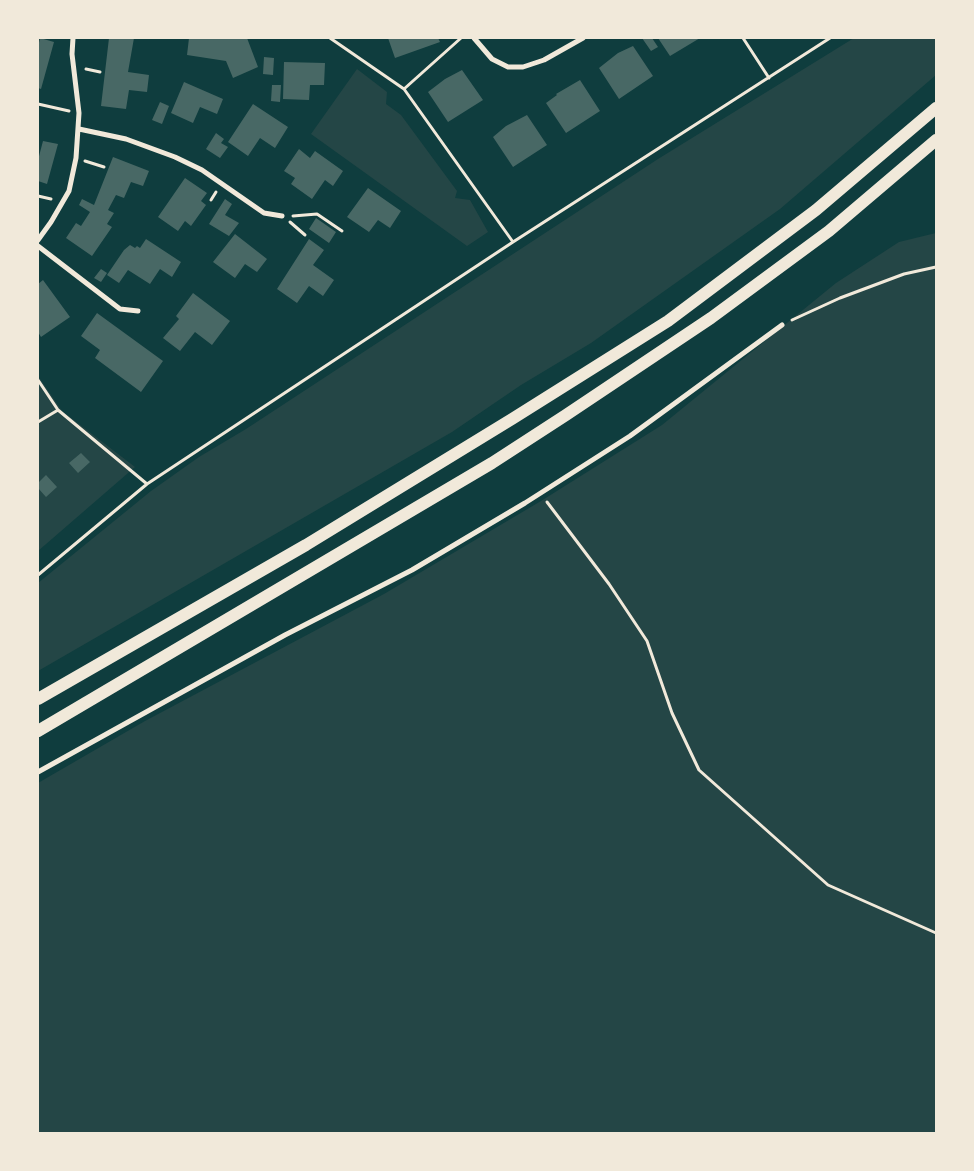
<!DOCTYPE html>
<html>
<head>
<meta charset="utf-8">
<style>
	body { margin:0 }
	#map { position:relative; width:974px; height:1171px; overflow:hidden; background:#0f3d3e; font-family:"Asap Condensed",sans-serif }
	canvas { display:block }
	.frame { position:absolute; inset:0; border:39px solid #f1e9da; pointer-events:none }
</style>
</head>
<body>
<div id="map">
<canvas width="974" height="1171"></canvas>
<div class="frame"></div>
</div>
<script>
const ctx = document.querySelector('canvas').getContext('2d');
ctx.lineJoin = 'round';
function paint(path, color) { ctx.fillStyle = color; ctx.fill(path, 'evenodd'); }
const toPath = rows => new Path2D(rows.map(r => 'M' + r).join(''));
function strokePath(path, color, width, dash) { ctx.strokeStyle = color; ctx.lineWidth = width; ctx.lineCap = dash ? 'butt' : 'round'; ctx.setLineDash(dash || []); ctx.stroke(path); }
paint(toPath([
	[854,38,936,38,936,75,780,209,591,343,521,385,452,432,38,671,38,583,151,491,199,457,246,429,658,159],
	[357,69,387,92,386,104,401,115,457,191,455,198,470,200,488,232,467,246,311,134],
	[936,233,936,1133,38,1133,38,783,145,721,384,594,541,501,662,425,836,283,899,242],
	[38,376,62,411,135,467,38,551]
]), '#244646');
paint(toPath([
	[40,38,54,42,41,89,38,88,38,47],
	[109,38,134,38,128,72,149,75,147,92,129,90,126,109,101,106],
	[189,38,247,38,258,67,233,78,226,61,187,55],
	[388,38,438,38,440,42,395,58],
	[642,38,652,38,658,47,651,51],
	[658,38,700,38,670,56],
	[633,46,653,76,619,99,599,68,618,53],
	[264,57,274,58,273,75,263,74],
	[284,62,325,63,324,85,310,85,309,100,283,99],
	[462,70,483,100,448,122,428,92,445,79],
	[580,80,600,111,566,133,546,103,557,95,556,94],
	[184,82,223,99,217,114,200,107,193,123,171,113],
	[272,85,281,85,280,102,271,101],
	[160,102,169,106,162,124,152,120],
	[253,104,288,127,275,148,260,138,248,156,228,142],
	[527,115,547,145,513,167,493,137,506,126],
	[216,133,224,139,221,143,228,147,220,158,206,149],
	[43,141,58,144,47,184,38,181,38,160],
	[299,149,310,158,315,151,343,171,333,186,325,180,312,199,291,184,295,178,284,171],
	[113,157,149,171,143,186,131,182,124,198,116,195,108,210,114,213,107,224,112,227,92,256,66,238,76,223,81,226,90,212,79,205,82,199,94,205],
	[185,178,207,193,201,201,206,205,191,226,185,221,178,231,158,217],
	[368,188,401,211,390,228,378,220,369,232,347,217],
	[225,199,232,204,225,215,239,223,229,236,209,224],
	[316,218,336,232,329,243,309,229],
	[235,234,267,259,257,272,245,264,235,278,213,262],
	[146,239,181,262,172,277,160,269,150,284,128,270,119,283,107,275,124,250,130,245,135,248,137,246,140,248],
	[309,239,324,250,313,265,334,280,323,296,309,286,297,303,277,289],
	[101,269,107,273,101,282,94,278],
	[43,280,70,317,41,337,38,332,38,284],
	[193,293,230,321,212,345,195,332,180,351,163,338,179,319,176,316],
	[97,313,163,361,141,392,95,358,100,350,81,336],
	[81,453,90,462,78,473,69,463],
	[46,475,57,487,46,497,38,488,38,483]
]), '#486865');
strokePath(toPath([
	[330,38,404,89,513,242],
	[743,38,769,78],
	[86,69,100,72],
	[404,89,461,38],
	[38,104,69,111],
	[85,161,104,167],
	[38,196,51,199],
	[211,200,216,192],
	[293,216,317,214,342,231],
	[290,222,305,235],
	[792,320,840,298,904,274,936,267],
	[38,380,58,410,38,422],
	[58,410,147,484],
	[547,502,609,584,647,641,672,713,699,770,828,885,936,933],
	[38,575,147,484,513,242,830,38]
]), '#f1e9da', 3);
strokePath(toPath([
	[474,38,492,59,508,67,523,67,544,60,583,38],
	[79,129,126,139,175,157,202,170,264,213,282,216],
	[38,240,51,222,69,191,76,158,79,113,72,54,73,38],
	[38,246,120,309,138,311],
	[38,772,285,635,412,570,525,503,630,436,782,325]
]), '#f1e9da', 5);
strokePath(toPath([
	[38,699,306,545,512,419,668,321,816,210,936,108],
	[38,731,492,463,566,415,711,318,829,231,936,140]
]), '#f1e9da', 12);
</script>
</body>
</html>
